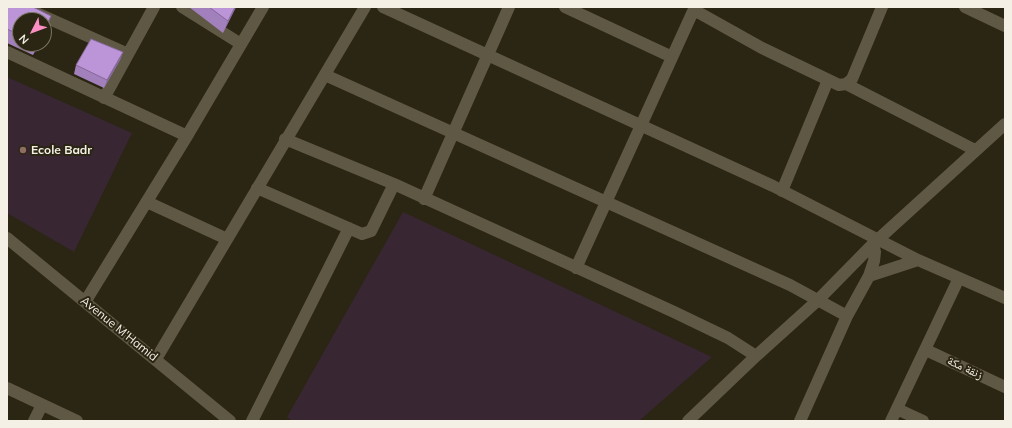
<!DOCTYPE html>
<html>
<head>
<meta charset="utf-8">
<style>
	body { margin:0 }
	#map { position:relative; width:1012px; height:428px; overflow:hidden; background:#2b2513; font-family:Mulish,sans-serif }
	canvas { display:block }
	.frame { position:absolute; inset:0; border:8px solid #f4f0e5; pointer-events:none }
	.north { position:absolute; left:12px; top:12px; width:40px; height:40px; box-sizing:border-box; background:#2b2513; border:1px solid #7b7667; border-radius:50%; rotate:228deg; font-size:11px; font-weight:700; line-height:16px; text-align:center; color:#f4f0e5 }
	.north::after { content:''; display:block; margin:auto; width:14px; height:18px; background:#fb8fc4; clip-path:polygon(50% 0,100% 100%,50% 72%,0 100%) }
</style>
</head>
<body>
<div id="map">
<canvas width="1012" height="428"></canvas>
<div class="frame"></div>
<div class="north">N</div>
</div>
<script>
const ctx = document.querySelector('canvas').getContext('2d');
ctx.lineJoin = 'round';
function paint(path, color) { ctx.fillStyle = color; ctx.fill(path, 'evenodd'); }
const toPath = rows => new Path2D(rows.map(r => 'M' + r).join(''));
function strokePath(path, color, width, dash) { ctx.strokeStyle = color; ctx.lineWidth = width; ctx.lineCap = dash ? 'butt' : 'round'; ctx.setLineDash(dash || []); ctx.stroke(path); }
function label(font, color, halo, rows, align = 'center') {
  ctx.font = font + ' Mulish,"Noto Naskh Arabic",sans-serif'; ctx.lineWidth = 4; ctx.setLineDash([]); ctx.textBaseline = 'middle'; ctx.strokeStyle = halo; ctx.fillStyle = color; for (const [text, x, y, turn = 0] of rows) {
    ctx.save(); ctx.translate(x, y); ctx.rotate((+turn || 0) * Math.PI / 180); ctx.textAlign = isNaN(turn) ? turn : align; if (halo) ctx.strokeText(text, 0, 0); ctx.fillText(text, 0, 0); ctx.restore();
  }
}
paint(toPath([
	[7,77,132,133,74,252,7,213],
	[403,212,712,357,639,421,292,421,287,417]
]), '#382732');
strokePath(toPath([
	[23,7,128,54],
	[182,7,241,44],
	[383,7,773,186,918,260,1005,298],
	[565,7,672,57],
	[965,7,1005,26],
	[694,10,762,48,839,85,846,84,852,79,882,7],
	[7,52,187,136],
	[325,75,790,285,847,316],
	[846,84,975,150],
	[104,98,154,7],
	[285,139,394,184,674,312,728,338,756,356],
	[257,188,362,234,371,231,394,184],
	[782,191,828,80],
	[424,199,509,7],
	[147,202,227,239],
	[7,238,230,421],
	[576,268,695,7],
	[869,276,918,260],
	[85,302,187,136,263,7],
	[926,350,1005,387],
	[156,359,365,7],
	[7,388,77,421],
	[897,409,923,421],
	[34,421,42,405],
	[252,421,349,228],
	[688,421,756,356,817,301,873,244,1005,124],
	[800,421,847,316,869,276,874,261,875,252,873,244],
	[891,421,959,278]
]), '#5e5844', 12);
paint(toPath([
	[7,7,33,7,51,16,44,33,44,20,20,20,20,44,39,44,33,55,7,43],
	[189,7,236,7,223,33],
	[123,52,120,60,104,88,74,74,76,65]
]), '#a280bb');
paint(toPath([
	[235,7,236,7,223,33,228,21],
	[51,16,47,28,44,33,44,30],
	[38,44,39,44,33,55],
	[123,52,120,60,104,88,107,80]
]), '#846898');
const building = toPath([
	[7,7,33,7,51,16,44,30,44,20,20,20,20,35,7,29,7,7],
	[209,7,235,7,228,21,209,7],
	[91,39,123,52,107,80,76,65,91,39]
]);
paint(building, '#bc95d9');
strokePath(building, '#846898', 1);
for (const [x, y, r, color] of [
	[23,150,4,"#8d6e63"]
]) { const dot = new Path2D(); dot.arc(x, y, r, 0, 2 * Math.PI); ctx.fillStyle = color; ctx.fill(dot); strokePath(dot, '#2b2513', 1.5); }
label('bold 12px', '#f4f0e5', '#2b2513', [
	["Ecole Badr",31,150]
], 'left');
label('12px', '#f4f0e5', '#2b2513', [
	["Avenue M'Hamid",119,329,39],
	["زنقة مكة",965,368,25]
]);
</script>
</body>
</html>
